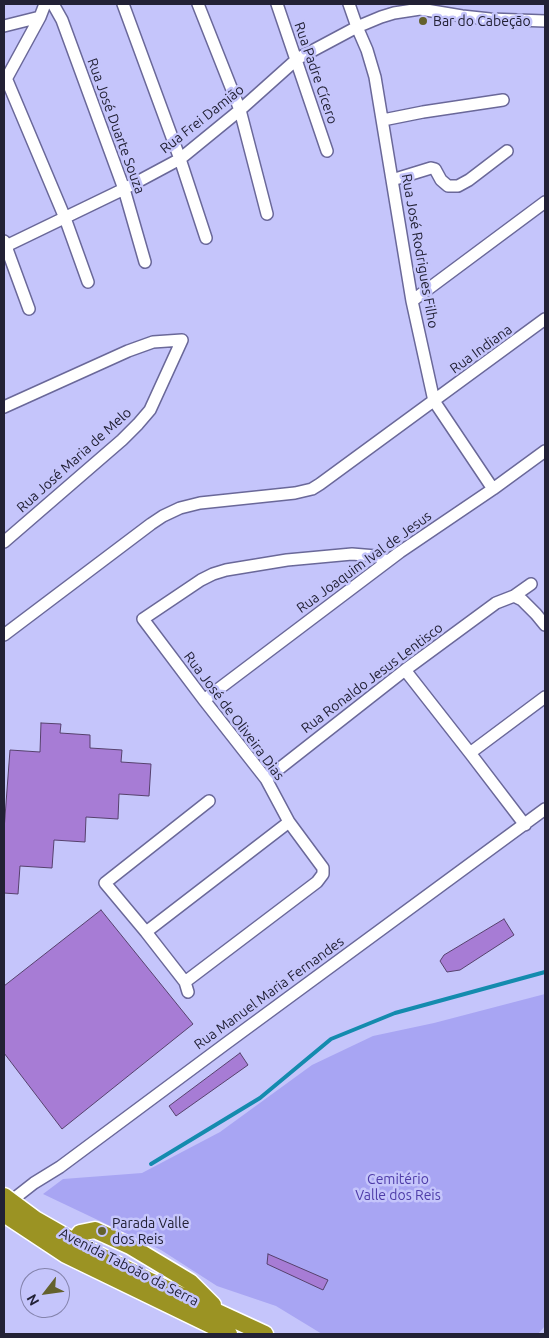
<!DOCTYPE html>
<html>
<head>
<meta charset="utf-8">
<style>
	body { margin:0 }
	#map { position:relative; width:549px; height:1338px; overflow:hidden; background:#c5c5fb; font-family:Ubuntu,sans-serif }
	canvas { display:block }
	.frame { position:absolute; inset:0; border:5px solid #222135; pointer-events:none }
	.north { position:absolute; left:20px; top:1268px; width:50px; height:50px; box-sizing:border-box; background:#c5c5fb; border:1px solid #8483ac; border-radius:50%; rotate:240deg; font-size:14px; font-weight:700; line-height:20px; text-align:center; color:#222135 }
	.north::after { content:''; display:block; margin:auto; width:18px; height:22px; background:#64612d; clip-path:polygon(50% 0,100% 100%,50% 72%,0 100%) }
</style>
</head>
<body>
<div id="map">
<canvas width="549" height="1338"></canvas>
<div class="frame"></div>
<div class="north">N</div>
</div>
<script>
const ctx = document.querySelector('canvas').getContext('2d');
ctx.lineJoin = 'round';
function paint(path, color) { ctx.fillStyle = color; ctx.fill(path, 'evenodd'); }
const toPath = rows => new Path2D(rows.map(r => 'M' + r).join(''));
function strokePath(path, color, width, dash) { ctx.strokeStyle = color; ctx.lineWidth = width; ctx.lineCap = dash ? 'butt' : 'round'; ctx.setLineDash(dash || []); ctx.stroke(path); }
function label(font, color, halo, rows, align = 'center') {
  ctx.font = font + ' Ubuntu,sans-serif'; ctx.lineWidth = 5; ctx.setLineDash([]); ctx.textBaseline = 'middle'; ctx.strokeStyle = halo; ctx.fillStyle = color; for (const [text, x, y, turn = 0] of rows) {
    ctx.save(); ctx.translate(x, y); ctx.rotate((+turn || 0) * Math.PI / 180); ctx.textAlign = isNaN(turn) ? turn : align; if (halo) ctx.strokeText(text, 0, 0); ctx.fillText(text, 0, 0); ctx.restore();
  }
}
paint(toPath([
	[545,994,545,1326,538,1334,322,1334,276,1306,217,1286,161,1250,43,1194,63,1179,142,1173,220,1132,312,1065,373,1036,434,1023]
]), '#a8a5f3');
strokePath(toPath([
	[151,1164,260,1098,331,1039,395,1013,545,972]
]), '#148bae', 4);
const building = toPath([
	[41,723,61,724,60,733,90,735,90,748,122,750,121,762,151,764,149,796,119,794,118,819,86,817,85,842,54,840,52,868,20,866,18,894,4,893,4,830,10,750,40,752,41,723],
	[101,910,193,1024,62,1129,4,1053,4,986,101,910],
	[504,919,514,935,460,970,447,972,440,961,444,955,504,919],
	[240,1053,248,1065,176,1116,169,1106,240,1053],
	[268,1254,328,1280,323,1290,267,1264,268,1254]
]);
paint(building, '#a77cd5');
strokePath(building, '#56416d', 1);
const minor = toPath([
	[53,4,62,20,124,189,145,262],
	[123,4,180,159,206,238],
	[198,4,240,110,267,214],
	[277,4,327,151],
	[349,4,357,27,367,50,375,77,412,301,434,401,493,489],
	[4,26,40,17],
	[6,78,65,218,88,282],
	[4,83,40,17,45,4],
	[383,120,423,112,503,100],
	[392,180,431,168,435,169,441,180,448,186,458,186,469,180,507,151],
	[4,241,29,309],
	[4,247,124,189,180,159,240,110,297,59,357,27,381,17,394,13,420,9,462,16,490,19,545,21],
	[412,301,545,202],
	[4,407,128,351,153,342,182,340,150,410,138,424,122,440,4,542],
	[514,596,531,584],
	[4,635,151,524,163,516,180,508,200,503,295,493,312,489,320,484,545,319],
	[405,670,470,753,525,825],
	[204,700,400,552,493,489,545,451],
	[470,753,545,697],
	[266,779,405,670,496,603,514,596,522,600,536,614,545,625],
	[146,932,289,822],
	[185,982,317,882,323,874,323,868,289,822,266,779,204,700,143,619,201,580,213,574,226,570,287,560,352,554,376,556,387,561],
	[188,992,185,982,146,932,105,883,209,801],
	[11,1201,34,1183,60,1167,224,1045,545,809]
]);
const highway = toPath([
	[4,1196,35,1219,91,1251,148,1280,265,1334],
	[4,1214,66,1255,229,1334],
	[70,1249,80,1233,95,1230,130,1246,190,1282,213,1305]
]);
strokePath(minor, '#6a6899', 14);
strokePath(highway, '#fff', 19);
strokePath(minor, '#fff', 11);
strokePath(highway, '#9b9323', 16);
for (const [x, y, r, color] of [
	[423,21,5,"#64612d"],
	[102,1231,5,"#64612d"]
]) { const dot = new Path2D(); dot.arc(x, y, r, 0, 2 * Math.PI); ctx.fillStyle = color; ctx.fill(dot); strokePath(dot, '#c5c5fb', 2); }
label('14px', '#222135', '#c5c5fb', [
	["Bar do Cabeção",433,21],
	["Parada Valle",112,1223],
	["dos Reis",112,1239]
], 'left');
label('14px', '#222135', '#c5c5fb', [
	["Rua Padre Cícero",316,73,71],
	["Rua Frei Damião",202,119,-38],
	["Rua José Duarte Souza",116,126,70],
	["Rua José Rodrigues Filho",420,251,80],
	["Rua Indiana",481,349,-36],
	["Rua José Maria de Melo",74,460,-42],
	["Rua Joaquim Ival de Jesus",364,562,-36],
	["Rua Ronaldo Jesus Lentisco",372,678,-37],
	["Rua José de Oliveira Dias",234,716,53],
	["Rua Manuel Maria Fernandes",269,993,-36],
	["Avenida Taboão da Serra",129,1267,27]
]);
label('14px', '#4e3ca8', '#c5c5fb', [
	["Cemitério",398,1179],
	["Valle dos Reis",398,1195]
]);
</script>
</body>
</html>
